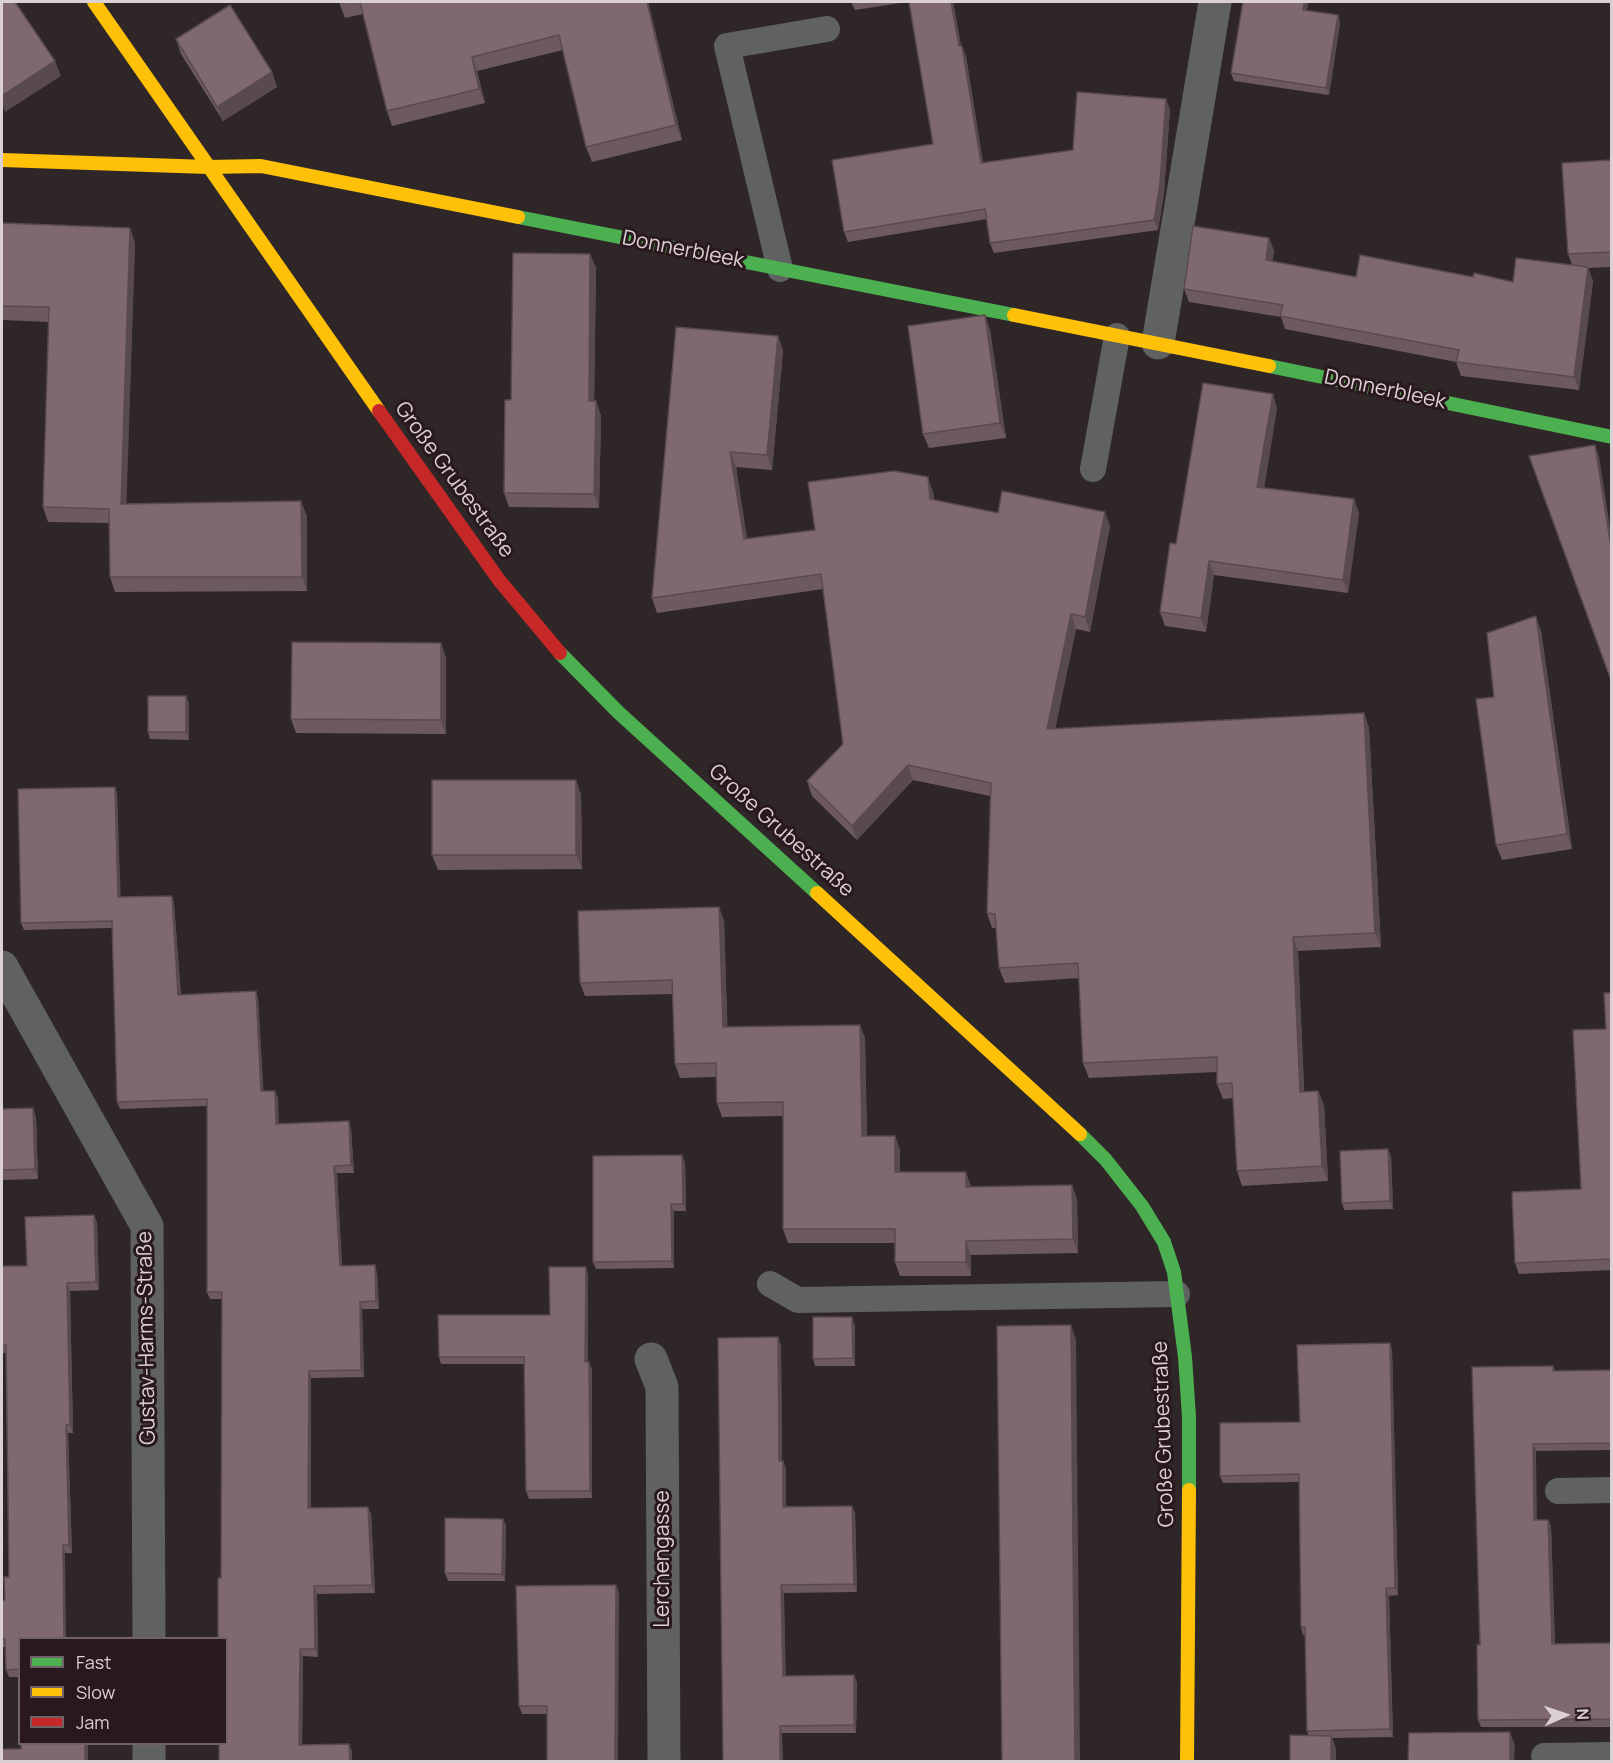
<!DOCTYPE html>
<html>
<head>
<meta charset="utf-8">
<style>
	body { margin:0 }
	#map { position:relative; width:1613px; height:1763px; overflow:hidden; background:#2f2628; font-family:Manrope,sans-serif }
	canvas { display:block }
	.frame { position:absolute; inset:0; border:3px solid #dbd0d3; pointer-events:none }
	.legend { position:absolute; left:18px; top:1637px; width:210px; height:108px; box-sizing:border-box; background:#29191e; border:2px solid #706266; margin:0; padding:8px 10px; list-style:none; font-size:18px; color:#dbd0d3 }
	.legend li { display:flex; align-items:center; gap:12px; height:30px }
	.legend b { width:30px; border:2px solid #706266 }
	.north { position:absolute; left:1535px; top:1685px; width:60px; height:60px; -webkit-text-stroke:4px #29191e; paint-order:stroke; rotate:87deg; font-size:16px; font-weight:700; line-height:24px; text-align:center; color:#dbd0d3 }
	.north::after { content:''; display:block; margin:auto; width:21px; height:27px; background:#dbd0d3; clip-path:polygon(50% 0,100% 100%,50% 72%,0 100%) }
</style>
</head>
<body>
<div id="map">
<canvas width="1613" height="1763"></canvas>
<div class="frame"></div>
<ul class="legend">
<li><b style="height:8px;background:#4caf50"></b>Fast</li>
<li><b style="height:8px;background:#ffc107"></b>Slow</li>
<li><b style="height:8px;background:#c62828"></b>Jam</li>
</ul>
<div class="north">N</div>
</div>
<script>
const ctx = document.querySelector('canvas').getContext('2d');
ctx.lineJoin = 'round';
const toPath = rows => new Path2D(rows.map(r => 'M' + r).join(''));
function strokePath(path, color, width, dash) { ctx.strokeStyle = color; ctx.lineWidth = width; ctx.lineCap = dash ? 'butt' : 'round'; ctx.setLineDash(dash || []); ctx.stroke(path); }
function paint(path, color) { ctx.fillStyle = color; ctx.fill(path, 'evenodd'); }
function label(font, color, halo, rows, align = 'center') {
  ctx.font = font + ' Manrope,sans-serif'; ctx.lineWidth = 6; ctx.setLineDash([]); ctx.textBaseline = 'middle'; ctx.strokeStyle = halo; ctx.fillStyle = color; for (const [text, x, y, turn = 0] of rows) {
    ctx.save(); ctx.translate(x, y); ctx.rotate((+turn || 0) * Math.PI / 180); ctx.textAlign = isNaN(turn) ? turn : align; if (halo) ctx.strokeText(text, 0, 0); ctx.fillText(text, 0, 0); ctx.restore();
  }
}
strokePath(toPath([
	[780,269,727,46,827,29],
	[1093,469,1117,336],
	[770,1284,798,1300,1177,1294],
	[1558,1491,1612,1490],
	[1544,1756,1612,1755]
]), '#5f6261', 26);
strokePath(toPath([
	[1158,343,1215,2],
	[2,967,147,1226,149,1638],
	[651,1359,662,1387,664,1762],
	[149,1762,149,1744]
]), '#5f6261', 33);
strokePath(toPath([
	[518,217,1014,315],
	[1269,366,1612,437],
	[560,653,618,712,817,893],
	[1080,1134,1106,1160,1142,1206,1164,1242,1174,1272,1185,1357,1189,1417,1189,1490]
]), '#4caf50', 14);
strokePath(toPath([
	[94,2,379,411],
	[2,160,208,167,261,166,518,217],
	[1014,315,1269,366],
	[817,893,1080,1134],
	[1187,1762,1189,1490]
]), '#ffc107', 14);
strokePath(toPath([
	[379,411,499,580,560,653]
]), '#c62828', 14);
paint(toPath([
	[339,2,648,2,682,140,592,162,586,147,563,50,477,71,485,103,392,126,387,111,363,14,345,18],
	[851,2,907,2,855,10],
	[909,2,953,2,961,46,962,46,966,56,983,163,1073,150,1170,109,1164,193,1158,230,994,253,990,243,987,219,848,242,844,232,933,144],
	[1243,2,1308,2,1307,10,1338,15,1340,23,1329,95,1234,81,1231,73],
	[176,39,272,72,277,87,223,121,181,54],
	[1611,160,1611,267,1588,268,1593,281,1579,390,1461,376,1456,362,1285,329,1281,317,1189,302,1184,289,1269,238,1274,251,1272,261,1356,277,1473,277,1513,282,1572,265,1568,254],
	[2,223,135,242,126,504,307,516,307,591,115,592,110,577,109,523,48,522,43,507,49,322,2,320],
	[590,254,596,268,594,401,596,401,601,416,599,508,509,507,504,493,511,400],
	[985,315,990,330,1006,438,929,448,923,434],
	[778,336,783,351,772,470,736,467,747,539,815,530,933,492,934,500,998,513,1110,526,1090,632,1076,629,1055,729,1364,713,1369,728,1381,947,1298,951,1304,1091,1318,1091,1324,1105,1328,1181,1242,1186,1237,1171,1233,1098,1223,1099,1217,1084,1217,1072,1089,1078,1083,1063,1079,978,1005,983,999,968,996,928,992,928,987,913,990,796,913,780,857,840,812,796,807,781,843,744,823,589,657,613,652,598],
	[1277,408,1264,488,1354,499,1359,513,1348,593,1214,575,1206,632,1165,626,1160,612,1176,544],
	[1541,631,1572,849,1502,860,1496,845,1494,697],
	[441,643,446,658,446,734,296,733,291,719],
	[186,696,189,704,189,740,150,739,148,732],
	[576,780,581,795,582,869,438,870,432,855],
	[115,787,117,794,120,897,172,896,174,904,181,995,258,998,263,1091,278,1098,278,1124,351,1129,354,1173,337,1173,342,1266,377,1273,379,1309,362,1309,364,1377,311,1378,311,1508,368,1507,371,1514,375,1593,317,1594,318,1657,303,1656,302,1745,349,1744,352,1752,352,1761,219,1761,221,1578,222,1299,210,1299,207,1292,207,1106,120,1109,117,1102,112,928,24,930,21,923],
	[724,920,727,1027,860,1025,865,1039,867,1136,895,1136,900,1150,900,1172,971,1186,971,1187,1072,1185,1077,1199,1078,1253,971,1255,971,1276,900,1276,895,1262,895,1243,788,1243,783,1229,783,1116,722,1117,717,1103,716,1077,680,1078,675,1064,673,994,585,996,580,983],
	[1611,993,1611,1270,1519,1274,1515,1263,1581,1189],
	[2,1109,36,1117,38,1179,2,1180],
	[1388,1149,1391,1157,1393,1209,1344,1210,1342,1203],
	[682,1155,685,1163,686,1211,674,1211,674,1268,596,1269,593,1262],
	[94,1215,97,1223,99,1290,70,1291,73,1433,68,1433,72,1553,65,1553,20,1638,20,1677,9,1677,6,1670,5,1647,2,1647,2,1600,5,1600,9,1577,6,1353,2,1353,2,1266,27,1266],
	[588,1275,588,1362,592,1369,592,1498,529,1499,526,1491,525,1364,441,1364,439,1357,550,1315],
	[855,1325,855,1366,815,1366,813,1359],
	[1390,1343,1392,1350,1398,1595,1389,1596,1393,1737,1332,1738,1336,1749,1309,1736,1307,1731,1305,1635,1303,1635,1301,1627,1299,1482,1223,1483,1220,1476,1300,1422],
	[781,1345,782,1461,783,1461,786,1469,786,1506,852,1506,855,1513,857,1592,784,1593,785,1676,854,1675,857,1683,856,1733,782,1733,723,1761],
	[1553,1366,1555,1371,1611,1370,1611,1450,1536,1451,1536,1520,1548,1520,1551,1527,1555,1644,1611,1643,1611,1727,1481,1727,1478,1720,1480,1645],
	[503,1519,506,1526,505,1581,448,1581,445,1573],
	[616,1585,619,1593,547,1714,522,1714,519,1706]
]), '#6d5a5f');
paint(toPath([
	[647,2,648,2,682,140,676,125],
	[951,2,953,2,963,56,959,46],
	[1304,2,1308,2,1306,17,1303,10],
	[1338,15,1340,23,1329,95,1326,88],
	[962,46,966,56,984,173,981,163],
	[472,57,477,71,485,103,479,89],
	[55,61,61,76,5,112,2,103,2,96],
	[272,72,277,87,223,121,217,107],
	[1166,99,1170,109,1164,193,1158,230,1154,220],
	[130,228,135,242,126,518,121,504],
	[1269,238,1274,251,1271,273,1266,260],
	[590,254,596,268,594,416,589,401],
	[1588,267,1593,281,1579,390,1574,377],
	[985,315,990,330,1006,438,1000,423],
	[778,336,783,351,772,470,767,455],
	[1273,394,1277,408,1262,500,1257,487],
	[596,401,601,416,599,508,594,494],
	[1595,445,1599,456,1611,534,1611,547],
	[730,452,736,467,749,554,744,539],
	[928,477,933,492,936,514,930,499],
	[1354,499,1359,513,1348,593,1343,580],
	[301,501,307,516,307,591,302,577],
	[1105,512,1110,526,1090,632,1085,617],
	[1209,561,1214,575,1206,632,1201,618],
	[1071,614,1076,629,1052,744,1047,729],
	[1536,616,1541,631,1572,849,1567,834],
	[441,643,446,658,446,734,441,720],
	[186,696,189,704,189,740,186,732],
	[1364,713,1369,728,1381,947,1375,933],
	[908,765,913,780,857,840,852,826],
	[576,780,581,795,582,869,576,855],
	[115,787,117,794,121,905,118,897],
	[172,896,174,904,181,1002,178,995],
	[719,907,724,920,728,1041,723,1027],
	[1293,937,1298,951,1305,1106,1300,1092],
	[256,991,258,998,264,1099,261,1091],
	[860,1025,865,1039,867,1150,862,1136],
	[275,1091,278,1098,279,1132,276,1124],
	[1318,1091,1324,1105,1328,1181,1322,1166],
	[33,1108,36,1117,38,1179,35,1169],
	[349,1121,351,1129,354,1173,351,1165],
	[895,1136,900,1150,900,1185,895,1172],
	[1388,1149,1391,1157,1393,1209,1390,1201],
	[682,1155,685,1163,686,1211,683,1204],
	[334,1166,337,1173,342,1274,340,1266],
	[966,1172,971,1186,971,1201,966,1187],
	[1072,1185,1077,1199,1078,1253,1073,1239],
	[671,1204,674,1211,674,1268,672,1261],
	[94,1215,97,1223,99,1290,96,1282],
	[966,1241,971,1255,971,1276,966,1262],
	[375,1265,377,1273,379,1309,376,1301],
	[586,1267,588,1275,588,1369,585,1362],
	[67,1283,70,1291,73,1433,70,1425],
	[360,1302,362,1309,364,1377,361,1370],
	[852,1317,855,1325,855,1366,853,1358],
	[1071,1325,1076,1340,1080,1761,1075,1761],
	[778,1337,781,1345,782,1469,779,1461],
	[1390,1343,1392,1350,1398,1595,1395,1588],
	[589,1362,592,1369,592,1498,590,1491],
	[309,1371,311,1378,311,1515,308,1508],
	[66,1425,68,1433,72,1553,69,1545],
	[1533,1444,1536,1451,1537,1527,1534,1520],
	[783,1461,786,1469,786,1514,783,1507],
	[852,1506,855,1513,857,1592,854,1584],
	[368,1507,371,1514,375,1593,372,1585],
	[503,1519,506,1526,505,1581,502,1574],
	[1548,1520,1551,1527,1555,1652,1552,1644],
	[63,1545,65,1553,66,1638,64,1638],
	[616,1585,619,1593,618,1761,615,1761],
	[781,1585,784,1593,786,1683,783,1676],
	[314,1586,317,1594,318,1657,315,1649],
	[1386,1588,1389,1596,1393,1737,1390,1729],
	[300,1649,303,1656,302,1752,299,1745],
	[854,1675,857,1683,856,1733,854,1725],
	[780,1726,782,1733,783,1761,780,1761],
	[1510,1732,1515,1745,1514,1761,1510,1761],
	[1331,1736,1336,1749,1336,1761,1331,1761],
	[85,1743,88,1743,88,1761,85,1761],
	[349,1744,352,1752,352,1761,350,1761]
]), '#594a4e');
const building = toPath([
	[2,2,15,2,55,61,2,96,2,2],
	[360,2,647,2,676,125,586,147,559,35,472,57,479,89,387,111,360,2],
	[909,2,951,2,959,46,962,46,981,163,1073,150,1077,92,1166,99,1160,183,1154,220,990,243,985,209,844,232,832,160,933,144,909,2],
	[1243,2,1304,2,1303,10,1338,15,1326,88,1231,73,1243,2],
	[230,5,272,72,217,107,176,39,230,5],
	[1611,160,1611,252,1568,254,1562,163,1611,160],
	[2,223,130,228,121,504,301,501,302,577,110,577,109,509,43,507,49,307,2,306,2,223],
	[1193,226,1269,238,1266,260,1356,277,1360,255,1473,277,1474,273,1513,282,1516,258,1588,267,1574,377,1456,362,1459,350,1280,316,1283,305,1184,289,1193,226],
	[513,253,590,254,589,401,596,401,594,494,504,493,505,400,511,400,513,253],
	[985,315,1000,423,923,434,908,326,985,315],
	[676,327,778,336,767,455,730,452,744,539,815,530,808,482,894,471,928,477,930,499,998,513,1002,491,1105,512,1085,617,1071,614,1047,729,1364,713,1375,933,1293,937,1300,1092,1318,1091,1322,1166,1237,1171,1232,1083,1217,1084,1217,1057,1083,1063,1078,963,999,968,995,914,987,913,991,783,908,765,852,826,807,781,843,744,821,574,652,598,676,327],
	[1203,383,1273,394,1257,487,1354,499,1343,580,1209,561,1201,618,1160,612,1170,543,1176,544,1203,383],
	[1595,445,1611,547,1611,680,1529,456,1595,445],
	[1536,616,1567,834,1496,845,1476,699,1494,697,1487,633,1536,616],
	[292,642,441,643,441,720,291,719,292,642],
	[148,696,186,696,186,732,148,732,148,696],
	[432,780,576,780,576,855,432,855,432,780],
	[115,787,118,897,172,896,178,995,256,991,261,1091,275,1091,276,1124,349,1121,351,1165,334,1166,340,1266,375,1265,376,1301,360,1302,361,1370,309,1371,308,1508,368,1507,372,1585,314,1586,315,1649,300,1649,299,1745,349,1744,350,1761,219,1761,219,1743,226,1743,226,1638,218,1638,218,1578,221,1578,222,1292,207,1292,207,1099,117,1102,112,921,21,923,18,789,115,787],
	[719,907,723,1027,860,1025,862,1136,895,1136,895,1172,966,1172,966,1187,1072,1185,1073,1239,966,1241,966,1262,895,1262,895,1229,783,1229,783,1102,717,1103,716,1063,675,1064,672,980,580,983,578,911,719,907],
	[1604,993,1611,993,1611,1259,1515,1263,1512,1192,1581,1189,1573,1030,1606,1029,1604,993],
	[33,1108,35,1169,2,1170,2,1109,33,1108],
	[1388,1149,1390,1201,1342,1203,1340,1151,1388,1149],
	[682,1155,683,1204,671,1204,672,1261,593,1262,593,1156,682,1155],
	[94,1215,96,1282,67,1283,70,1425,66,1425,69,1545,63,1545,64,1638,20,1638,20,1669,6,1670,5,1639,2,1639,2,1600,5,1600,4,1577,9,1577,6,1345,2,1346,2,1266,27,1266,25,1217,94,1215],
	[549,1267,586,1267,585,1362,589,1362,590,1491,526,1491,524,1357,439,1357,438,1315,550,1315,549,1267],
	[813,1317,852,1317,853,1358,813,1359,813,1317],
	[1071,1325,1075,1761,1002,1761,997,1326,1071,1325],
	[778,1337,779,1461,783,1461,783,1507,852,1506,854,1584,781,1585,783,1676,854,1675,854,1725,780,1726,780,1761,723,1761,718,1338,778,1337],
	[1390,1343,1395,1588,1386,1588,1390,1729,1307,1731,1305,1627,1301,1627,1299,1474,1220,1476,1220,1423,1300,1422,1297,1345,1390,1343],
	[1553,1366,1553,1371,1611,1370,1611,1443,1533,1444,1534,1520,1548,1520,1552,1644,1611,1643,1611,1719,1478,1720,1477,1645,1480,1645,1472,1367,1553,1366],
	[445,1518,503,1519,502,1574,445,1573,445,1518],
	[616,1585,615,1761,547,1761,547,1706,519,1706,516,1586,616,1585],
	[1510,1732,1510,1761,1408,1761,1409,1733,1510,1732],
	[1290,1735,1331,1736,1331,1761,1290,1761,1290,1735],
	[21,1743,85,1743,85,1761,2,1761,2,1749,21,1749,21,1743]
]);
paint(building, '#7f696f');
strokePath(building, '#594a4e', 1.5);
label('21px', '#dbd0d3', '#29191e', [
	["Donnerbleek",683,250,11],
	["Donnerbleek",1385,390,12],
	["Große Grubestraße",454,480,54],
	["Große Grubestraße",781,831,42],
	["Gustav-Harms-Straße",147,1338,-91],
	["Große Grubestraße",1164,1434,-92],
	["Lerchengasse",663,1559,-90]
]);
</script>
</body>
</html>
